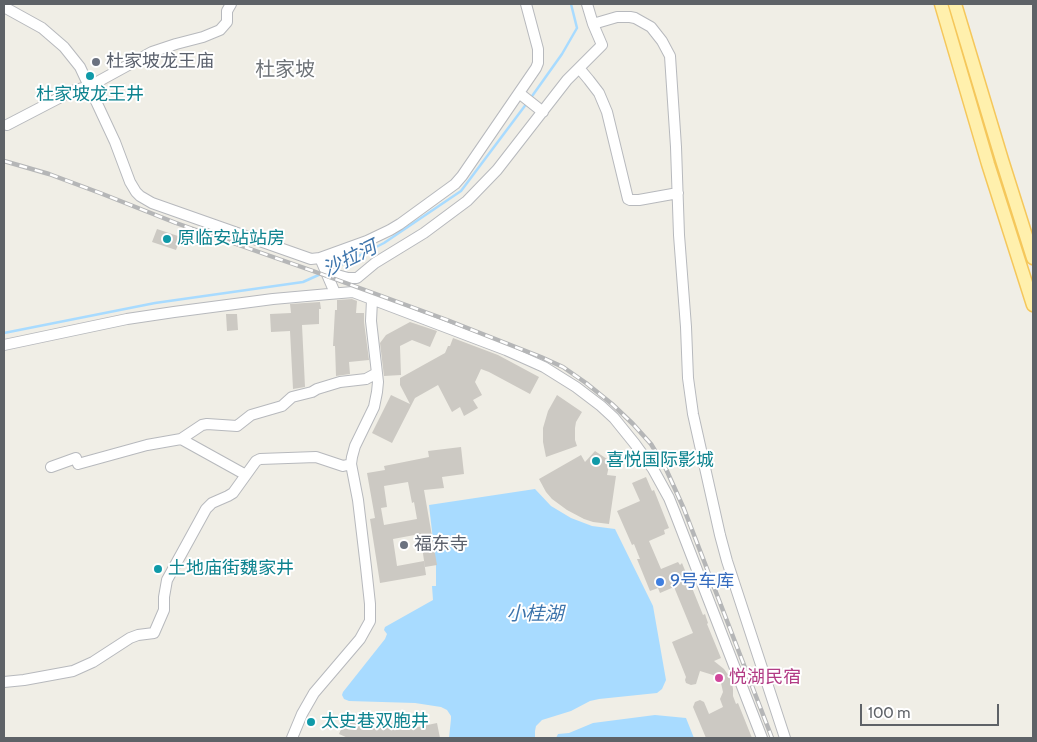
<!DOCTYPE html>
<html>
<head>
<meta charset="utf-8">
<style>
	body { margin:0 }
	#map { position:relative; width:1037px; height:742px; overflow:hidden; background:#f0eee6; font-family:Cabin,sans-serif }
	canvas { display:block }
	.frame { position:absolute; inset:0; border:5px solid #5e6267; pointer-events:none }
	.scale { position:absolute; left:860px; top:704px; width:139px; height:22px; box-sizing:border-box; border:2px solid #5e6267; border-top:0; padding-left:6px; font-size:15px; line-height:18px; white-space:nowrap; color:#5e6267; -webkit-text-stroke:4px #fff; paint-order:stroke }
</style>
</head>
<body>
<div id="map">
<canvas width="1037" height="742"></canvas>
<div class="frame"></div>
<div class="scale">100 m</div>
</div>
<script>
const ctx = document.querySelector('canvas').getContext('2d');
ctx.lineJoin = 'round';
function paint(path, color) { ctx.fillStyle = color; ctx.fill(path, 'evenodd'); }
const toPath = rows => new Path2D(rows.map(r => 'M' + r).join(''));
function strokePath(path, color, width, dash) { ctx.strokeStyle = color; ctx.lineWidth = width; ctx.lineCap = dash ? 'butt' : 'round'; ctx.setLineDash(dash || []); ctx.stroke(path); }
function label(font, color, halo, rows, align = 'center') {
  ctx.font = font + ' Cabin,"Noto Sans SC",sans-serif'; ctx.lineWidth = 4; ctx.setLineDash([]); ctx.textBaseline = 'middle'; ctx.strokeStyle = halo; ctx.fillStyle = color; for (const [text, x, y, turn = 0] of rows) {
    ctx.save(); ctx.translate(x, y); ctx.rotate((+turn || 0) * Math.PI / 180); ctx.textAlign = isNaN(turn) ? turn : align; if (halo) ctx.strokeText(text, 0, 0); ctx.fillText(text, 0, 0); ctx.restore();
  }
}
paint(toPath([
	[535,489,551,506,571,518,592,526,615,529,653,606,666,680,662,689,657,693,599,699,590,701,571,711,542,720,536,726,535,731,535,738,449,738,451,719,451,716,447,710,441,707,415,703,349,701,344,699,342,695,343,692,385,639,387,634,384,630,385,627,433,600,432,586,436,586,436,566,429,505],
	[655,715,686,718,694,738,556,738,558,734,569,733,593,723]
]), '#a8dbff');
strokePath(toPath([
	[530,99,562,54,577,28,571,4],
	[331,270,384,243,461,191,527,103],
	[4,333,155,303,303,282,323,273]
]), '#a8dbff', 2.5);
paint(toPath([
	[157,229,181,237,176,250,152,242],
	[352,299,357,301,356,313,364,313,364,322,369,360,349,362,350,374,336,376,335,346,333,346,335,310,337,310,337,300],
	[320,302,321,309,319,309,319,324,302,325,305,387,293,389,290,331,271,332,270,314,291,313,290,304],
	[226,314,237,314,238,330,227,331],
	[410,322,437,331,430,347,412,340,400,346,401,375,384,376,380,343,386,335],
	[453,338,498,355,539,377,530,394,489,372,481,369,475,382,482,395,473,400,478,408,464,416,460,407,452,412,438,385,415,398,392,443,372,433,391,395,410,404,400,385,400,378,445,353,448,346,450,346],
	[557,395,582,412,576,422,575,428,575,440,577,446,546,457,543,442,543,428,548,411],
	[461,447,464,474,442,477,444,488,424,490,437,565,425,567,420,534,393,539,397,566,424,561,426,575,380,583,370,519,375,518,367,473,385,470,384,466,429,457,428,451],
	[408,482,412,503,414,502,417,519,384,525,381,508,387,507,384,486],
	[595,451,610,461,607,475,616,476,609,524,593,522,584,519,567,510,552,499,546,492,539,479,581,455,585,462],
	[646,477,652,491,654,490,669,528,664,530,665,534,649,541,661,569,678,562,680,565,682,563,703,615,705,614,708,623,707,624,721,658,714,661,724,669,731,679,733,689,733,696,736,704,738,703,752,738,706,738,693,707,695,702,700,700,704,702,709,714,723,707,720,699,723,692,721,683,719,680,713,675,700,671,696,684,691,685,686,683,685,680,686,677,672,642,693,633,674,587,660,593,658,588,650,591,637,559,640,559,634,544,632,545,617,511,640,501,632,483],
	[348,712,378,724,379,721,384,723,385,720,399,726,416,722,418,727,437,723,440,738,348,738,339,734]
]), '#ccc9c3');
const minor = toPath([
	[4,7,42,28,64,47,80,67,115,142,130,182,136,192,140,196,152,203,311,259,320,258,367,241,390,230,400,224,455,184,462,176,536,68,538,63,538,49,526,4],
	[593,24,617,17,630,17,635,18,651,27,662,41,670,56,676,147,679,235,686,327,688,378,693,414,720,535,727,561,785,738],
	[579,68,589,80,599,93,607,112,628,199,630,200,639,200,678,193],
	[519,93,543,112],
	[7,125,59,98,75,90,90,86,152,52,176,44,203,37,220,30,227,22,227,11,231,4],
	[320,258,335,293],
	[326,272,348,278,357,278,375,263,424,233,467,201,497,170,567,80,602,45,593,24,587,4],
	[4,345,127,319,174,312,273,299,329,294,353,292,506,350,544,367,576,387,601,406,614,418,635,444,653,469,669,498,675,513,762,738],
	[181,439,202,425,207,424,237,426,251,415,282,406,292,397,312,392,317,389,340,382,366,379,377,373],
	[51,467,76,458,78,464,147,445,181,439,246,475],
	[4,682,24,680,73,671,93,662,130,638,138,635,154,633,164,610,164,597,167,580,206,509,212,503,228,496,233,493,256,461,260,459,316,457,343,466,351,464],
	[292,738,302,714,314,693,360,639,370,621,370,604,366,567,358,500,351,464,352,457,355,446,374,407,377,392,378,382,371,321,372,300]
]);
const major = toPath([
	[941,4,988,164,1033,305],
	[955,4,1002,160,1033,258]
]);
strokePath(minor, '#b7b9bd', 12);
strokePath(major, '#f5c75b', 15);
strokePath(minor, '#fff', 10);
strokePath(major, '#fff0ad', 12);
const rail = toPath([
	[4,161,49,174,100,193,176,223,313,271,447,320,541,357,563,367,586,383,612,404,633,424,651,444,666,469,684,509,772,738]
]);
strokePath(rail, '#b5b6b7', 4.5);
strokePath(rail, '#fff', 2.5, [8]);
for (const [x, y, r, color] of [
	[96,62,5,"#6b7280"],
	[90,76,5,"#0f9aa8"],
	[167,239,5,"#0f9aa8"],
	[596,461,5,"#0f9aa8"],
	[404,545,5,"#6b7280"],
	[158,569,5,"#0f9aa8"],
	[660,582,5,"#3f7fe0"],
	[719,678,5,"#d1479c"],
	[311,722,5,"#0f9aa8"]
]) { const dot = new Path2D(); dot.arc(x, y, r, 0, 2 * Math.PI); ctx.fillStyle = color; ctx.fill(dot); strokePath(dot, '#fff', 2); }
label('18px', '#5b616d', '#fff', [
	["杜家坡龙王庙",106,62],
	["福东寺",414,545]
], 'left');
label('18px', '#0d838f', '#fff', [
	["杜家坡龙王井",90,95,"center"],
	["原临安站站房",177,239],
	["喜悦国际影城",606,461],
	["土地庙街魏家井",168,569],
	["太史巷双胞井",321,722]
], 'left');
label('18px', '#366cbe', '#fff', [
	["9号车库",670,582]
], 'left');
label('18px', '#b23c85', '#fff', [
	["悦湖民宿",729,678]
], 'left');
label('italic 19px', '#3e75ac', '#fff', [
	["沙拉河",350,259,-26],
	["小桂湖",535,614]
]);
label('20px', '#6f7479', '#fff', [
	["杜家坡",285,70]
]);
</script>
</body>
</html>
